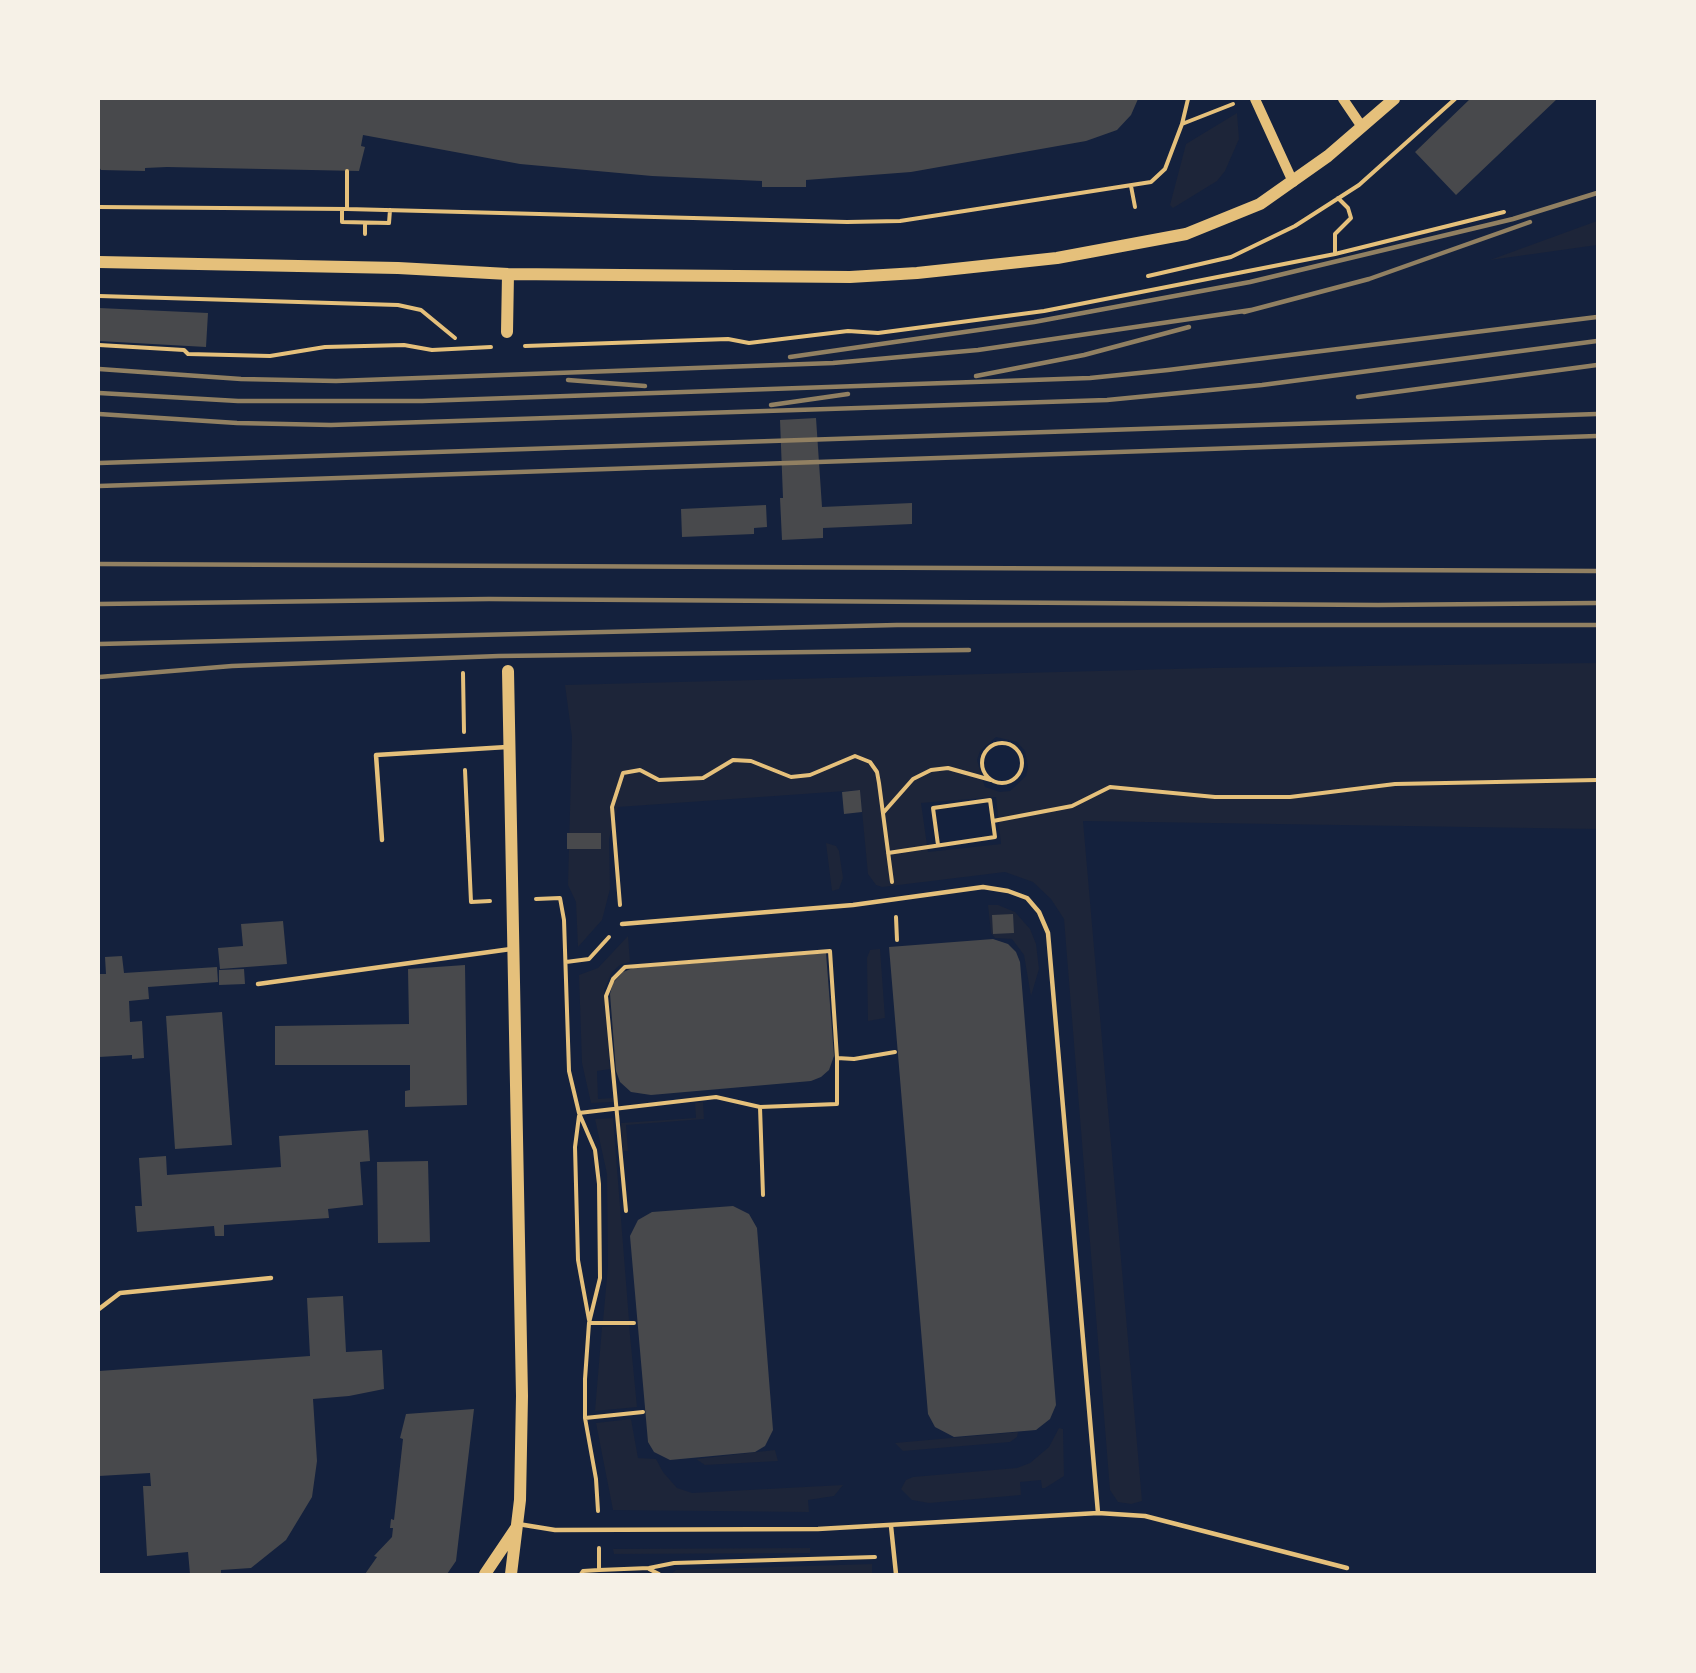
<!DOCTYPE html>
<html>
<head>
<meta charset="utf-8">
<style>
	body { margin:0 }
	#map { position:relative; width:1696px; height:1673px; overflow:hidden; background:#14213d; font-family:Literata,serif }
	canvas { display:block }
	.frame { position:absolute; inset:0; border:100px solid #f6f1e7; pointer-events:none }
</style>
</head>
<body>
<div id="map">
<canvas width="1696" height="1673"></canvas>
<div class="frame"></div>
</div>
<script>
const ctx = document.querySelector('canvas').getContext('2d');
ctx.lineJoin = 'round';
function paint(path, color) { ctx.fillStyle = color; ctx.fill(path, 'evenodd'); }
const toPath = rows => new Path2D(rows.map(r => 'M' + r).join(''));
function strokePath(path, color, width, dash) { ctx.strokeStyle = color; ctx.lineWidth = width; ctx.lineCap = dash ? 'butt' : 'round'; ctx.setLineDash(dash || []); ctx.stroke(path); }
paint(toPath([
	[1237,113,1239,139,1225,171,1217,181,1173,208,1170,205,1186,144],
	[1597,221,1597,245,1490,260],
	[1597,663,1597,829,1083,821,1142,1501,1131,1504,1118,1502,1110,1490,1064,919,1051,899,1033,882,1005,872,882,887,876,885,868,874,860,790,618,807,609,839,610,889,602,920,578,947,576,902,568,885,572,737,565,685,1212,668],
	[996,737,1017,742,1025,751,1028,767,1026,776,1010,791,1000,792,985,787,981,774,977,760,980,751],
	[996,797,1001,844,928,852,921,803],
	[826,843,836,846,839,851,843,878,839,889,832,891],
	[988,905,998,905,1015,912,1030,929,1036,944,1039,969,1031,996,1024,955,1012,939,995,938,991,933],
	[628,936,630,962,620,965,612,972,604,990,610,1069,597,1071,598,1099,613,1098,613,1102,591,1103,582,1063,579,975,598,968],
	[880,949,885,1018,868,1021,867,958,870,950],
	[703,1102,704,1119,626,1125,628,1151,623,1151,621,1123,696,1118,695,1103],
	[613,1118,629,1320,603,1321,608,1266,607,1174,595,1119],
	[629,1325,637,1407,595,1411,602,1327],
	[631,1419,638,1458,656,1459,663,1472,677,1488,692,1493,843,1485,834,1496,808,1500,809,1512,613,1510,596,1423],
	[1059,1428,1063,1429,1064,1476,1045,1488,1042,1488,1041,1480,1020,1482,1021,1495,929,1503,912,1500,901,1489,906,1480,913,1477,1017,1468,1030,1463,1049,1447],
	[1018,1432,1017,1437,1010,1442,903,1451,895,1443],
	[775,1450,778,1461,705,1465,696,1459],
	[810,1548,810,1553,614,1554,613,1549],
	[872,1564,872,1574,671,1574,676,1570]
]), '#1d2539');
paint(toPath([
	[99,99,1138,99,1131,115,1117,130,1086,141,911,172,806,180,806,187,762,187,762,181,652,176,520,164,363,135,361,146,365,147,359,171,167,167,145,168,145,171,101,170,99,167],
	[1470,99,1557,99,1456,195,1415,152],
	[99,308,208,313,206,347,99,341],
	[816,418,822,507,912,503,912,524,823,528,823,538,782,540,780,498,783,498,780,420],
	[766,505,767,527,754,528,754,534,682,537,681,509],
	[860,790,862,812,844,814,842,792],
	[567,833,601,833,601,849,567,849],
	[1013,914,1014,933,993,934,992,915],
	[283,921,287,964,220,969,218,948,243,946,241,924],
	[993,939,1008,944,1016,952,1020,962,1056,1405,1050,1419,1036,1430,954,1437,935,1427,928,1414,889,947],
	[826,953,834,1056,829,1070,821,1077,811,1081,651,1095,631,1092,620,1082,616,1071,610,994,613,983,623,972,633,968],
	[122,956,124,973,217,967,218,982,148,987,149,999,129,1001,130,1022,142,1021,144,1058,132,1059,132,1055,99,1057,99,974,106,974,105,957],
	[465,965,467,1105,405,1107,405,1091,410,1090,410,1065,275,1065,275,1026,409,1024,408,969],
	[244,969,245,984,219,985,219,970],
	[222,1012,232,1145,175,1149,166,1016],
	[368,1130,370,1161,360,1162,363,1205,328,1209,329,1218,224,1225,224,1236,215,1236,214,1226,137,1232,135,1206,142,1206,139,1158,166,1156,167,1175,281,1167,279,1136],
	[428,1161,430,1242,378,1243,377,1162],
	[733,1206,749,1214,757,1228,773,1430,765,1446,755,1452,670,1460,654,1452,648,1442,630,1236,638,1220,652,1212],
	[343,1296,346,1352,382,1350,384,1389,349,1396,313,1399,317,1461,312,1497,286,1540,251,1568,221,1570,221,1574,190,1574,188,1552,147,1556,143,1486,151,1486,150,1473,99,1476,99,1371,310,1356,307,1298],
	[474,1409,456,1561,447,1574,365,1574,377,1557,374,1556,392,1537,393,1528,390,1528,391,1519,394,1520,403,1439,400,1438,406,1414]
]), '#48494c');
strokePath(toPath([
	[1182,124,1233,104],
	[1131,186,1135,207],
	[99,207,347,209,847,222,900,221,1151,182,1165,169,1182,124,1188,99],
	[342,209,342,222,389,223,390,210],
	[347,209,347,171],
	[365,223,365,234],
	[1335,254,1335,234,1351,218,1348,208,1338,198],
	[1148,276,1231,257,1295,226,1359,185,1455,99],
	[99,296,398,305,421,310,455,338],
	[99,345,184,350,188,354,270,356,325,347,404,345,432,350,491,347],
	[525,346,728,339,749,343,848,331,878,333,1044,311,1335,254,1504,212],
	[463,673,464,732],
	'982 763a20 20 0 1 1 40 0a20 20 0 1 1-40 0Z',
	[465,770,471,902,490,901],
	[883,813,913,779,931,770,948,768,991,780],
	[993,821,1072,806,1110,787,1215,797,1290,797,1395,784,1597,780],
	[888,853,995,837,990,800,933,808,938,845],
	[536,899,560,898,564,920,569,1071,579,1113,595,1150,599,1184,600,1278,589,1323,585,1379,585,1418,596,1479,598,1511],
	[620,905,612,807,623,773,640,770,659,780,703,778,733,760,751,761,791,777,810,775,855,756,870,762,877,772,879,783,892,882],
	[896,917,897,940],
	[566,962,589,959,609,937],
	[760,1107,763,1195],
	[579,1113,716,1097,760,1107,837,1104,837,1058,854,1059,895,1052],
	[579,1116,575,1147,578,1260,589,1320],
	[626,1211,606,996,613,979,625,967,830,951,837,1058],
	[589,1323,634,1323],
	[585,1418,643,1412],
	[649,1569,659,1574],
	[599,1570,599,1548],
	[581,1574,583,1571,599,1570,649,1568,674,1563,875,1557]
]), '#e5c07b', 4);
strokePath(toPath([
	[382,840,376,755,507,747],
	[622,924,853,905,983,887,1008,891,1027,898,1039,912,1048,933,1098,1513],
	[258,984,511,949],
	[99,1309,120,1293,271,1278],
	[518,1524,555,1530,818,1529,1098,1513,1145,1516,1347,1568],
	[891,1526,896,1574]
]), '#e5c07b', 4.5);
strokePath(toPath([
	[1255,99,1293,182],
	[1343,99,1362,127]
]), '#e5c07b', 10);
strokePath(toPath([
	[99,262,398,268,508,274,850,277,917,273,1057,258,1186,234,1260,204,1328,156,1394,99],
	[507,332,508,274],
	[508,671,522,1396,520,1500,511,1574],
	[485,1574,516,1528]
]), '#e5c07b', 12);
strokePath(toPath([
	[1244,312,1369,279,1530,222],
	[790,357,1034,322,1250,282,1513,219,1597,193],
	[99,369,241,379,336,381,833,363,978,350,1251,310],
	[976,376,1084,355,1189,327],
	[568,380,645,386],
	[99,393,238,401,422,401,1090,378,1168,370,1597,317],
	[1358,397,1597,365],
	[771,405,848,394],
	[99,414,237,423,331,425,1107,400,1262,385,1597,341],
	[99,463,1597,414],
	[99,486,1597,436],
	[99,564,1597,571],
	[99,604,489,599,1378,605,1597,603],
	[99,644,897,625,1597,625],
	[99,677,232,666,499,656,969,650]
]), '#918062', 4.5);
</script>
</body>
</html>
